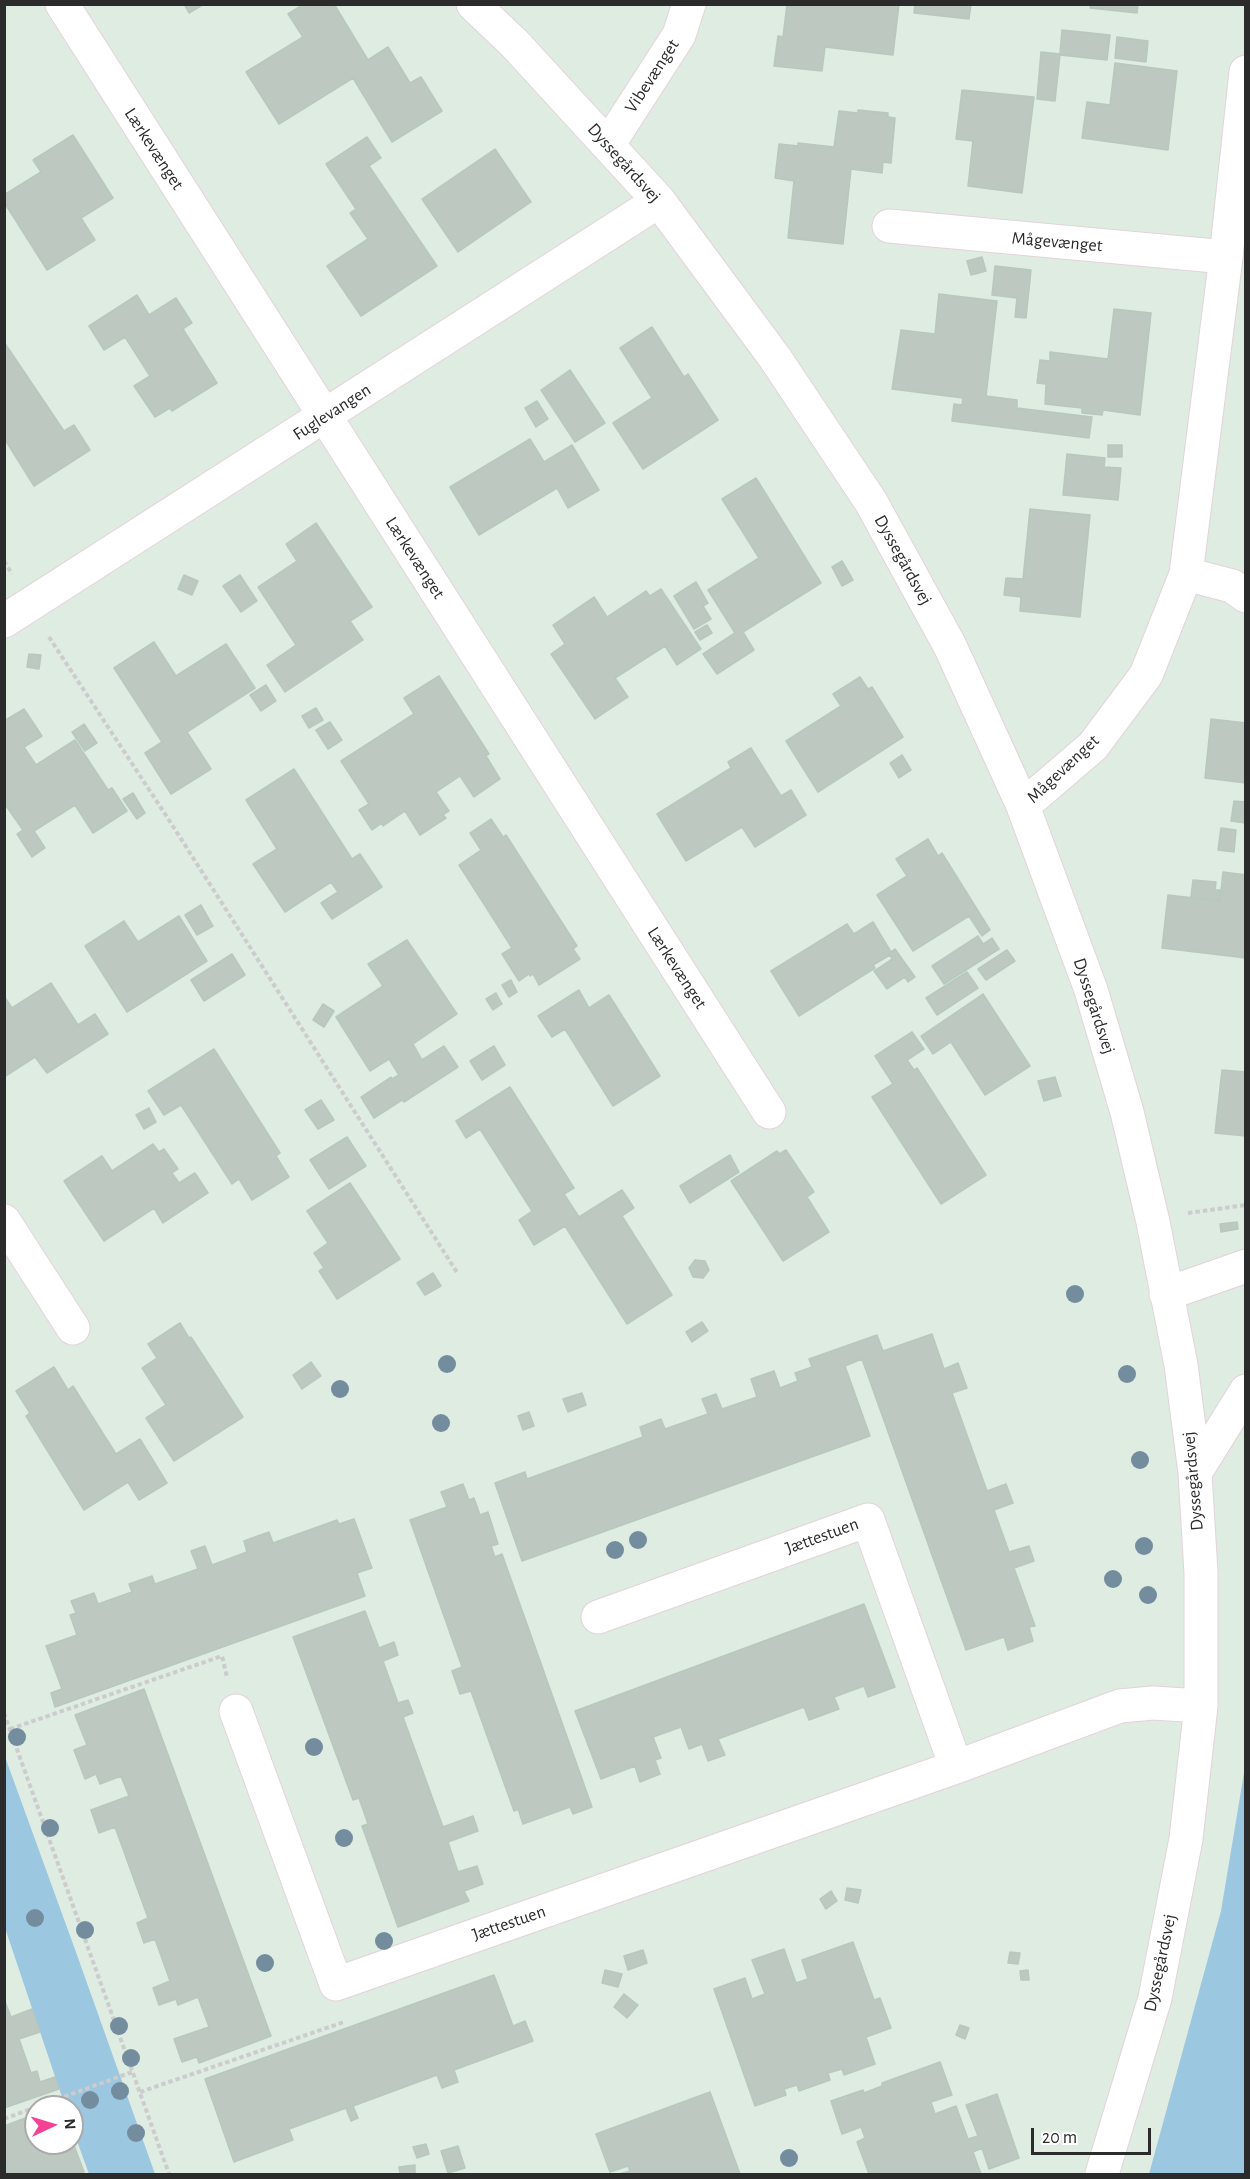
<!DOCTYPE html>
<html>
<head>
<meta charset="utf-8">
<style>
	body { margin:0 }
	#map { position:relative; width:1250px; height:2179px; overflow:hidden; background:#deece2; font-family:"Alegreya Sans",sans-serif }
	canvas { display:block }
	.frame { position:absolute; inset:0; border:6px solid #2b2b2b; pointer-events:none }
	.north { position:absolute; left:24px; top:2095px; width:60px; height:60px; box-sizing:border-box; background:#fff; border:2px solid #aaa; border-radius:50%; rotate:86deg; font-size:16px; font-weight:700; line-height:24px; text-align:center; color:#2b2b2b }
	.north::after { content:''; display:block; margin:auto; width:21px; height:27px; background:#f54295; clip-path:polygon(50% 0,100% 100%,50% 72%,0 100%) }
	.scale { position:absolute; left:1031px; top:2128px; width:120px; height:27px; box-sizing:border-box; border:3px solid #2b2b2b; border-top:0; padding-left:8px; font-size:18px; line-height:21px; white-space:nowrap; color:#2b2b2b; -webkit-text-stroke:4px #fff; paint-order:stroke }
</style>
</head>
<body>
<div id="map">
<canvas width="1250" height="2179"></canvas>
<div class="frame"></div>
<div class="north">N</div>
<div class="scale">20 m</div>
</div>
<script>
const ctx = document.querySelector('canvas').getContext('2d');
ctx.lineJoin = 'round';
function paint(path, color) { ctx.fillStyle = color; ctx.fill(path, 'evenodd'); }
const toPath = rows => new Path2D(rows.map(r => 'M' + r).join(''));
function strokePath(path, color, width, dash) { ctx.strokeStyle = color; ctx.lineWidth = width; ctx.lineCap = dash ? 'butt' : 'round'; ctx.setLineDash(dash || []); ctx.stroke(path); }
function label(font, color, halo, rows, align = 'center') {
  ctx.font = font + ' "Alegreya Sans",sans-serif'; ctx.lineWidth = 4.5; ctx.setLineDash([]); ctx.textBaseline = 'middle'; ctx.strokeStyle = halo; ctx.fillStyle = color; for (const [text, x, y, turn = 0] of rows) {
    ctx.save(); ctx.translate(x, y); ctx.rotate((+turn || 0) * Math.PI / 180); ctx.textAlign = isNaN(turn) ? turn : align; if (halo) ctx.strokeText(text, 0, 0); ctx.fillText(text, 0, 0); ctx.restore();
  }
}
paint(toPath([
	[4,1754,77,1955,155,2174,89,2174,72,2127,72,2107,65,2107,64,2103,5,1928],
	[1245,1767,1245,2174,1149,2174,1221,1911]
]), '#9cc7e1');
const building = toPath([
	[184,4,204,4,189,13,184,4],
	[304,4,334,4,368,60,388,47,410,83,421,77,442,111,392,142,353,78,279,124,246,72,303,37,288,14,304,4],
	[787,4,899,4,893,55,825,47,822,71,774,66,778,36,783,37,787,4],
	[915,4,971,4,969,19,914,13,915,4],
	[1091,4,1138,4,1137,13,1090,8,1091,4],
	[1062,30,1110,35,1107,60,1060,55,1055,101,1037,99,1041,52,1060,54,1062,30],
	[1117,37,1148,41,1146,62,1115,58,1117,37],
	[1115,63,1177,71,1168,150,1082,138,1087,102,1110,105,1115,63],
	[962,90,1034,97,1022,193,968,186,973,141,956,139,962,90],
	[858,110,888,113,888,117,895,118,891,163,883,162,882,173,851,169,843,244,788,238,794,181,775,178,779,144,798,146,798,143,834,147,839,111,858,113,858,110],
	[73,135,113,198,81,218,95,240,47,270,4,202,4,195,41,172,33,160,73,135],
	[367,137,381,158,369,166,437,266,361,316,327,266,368,239,350,213,356,209,326,164,367,137],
	[495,149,531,202,458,252,422,199,495,149],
	[982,257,986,271,971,275,967,261,982,257],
	[995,266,1031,270,1026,318,1015,317,1017,298,992,295,995,266],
	[939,294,997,301,986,396,1017,400,1017,408,1092,417,1089,438,952,421,954,404,962,405,963,398,892,389,901,330,935,334,939,294],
	[137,295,149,315,176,298,192,323,183,329,217,383,172,411,170,408,155,417,134,386,150,376,125,337,104,350,89,326,137,295],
	[1114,309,1151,313,1140,415,1103,410,1102,415,1082,413,1082,408,1045,404,1046,384,1037,383,1040,360,1050,361,1050,352,1108,359,1114,309],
	[652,327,684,377,688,374,718,420,643,469,613,423,652,398,620,348,652,327],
	[4,342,64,431,74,425,90,450,34,486,4,438,4,342],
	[570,370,605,423,575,442,541,390,570,370],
	[537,401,548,419,536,427,525,408,537,401],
	[530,439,544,462,572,445,599,490,568,508,557,488,479,535,450,487,530,439],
	[1108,445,1122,445,1122,457,1108,457,1108,445],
	[1067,454,1105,458,1104,467,1121,468,1118,500,1063,495,1067,454],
	[756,478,821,583,743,632,754,650,717,674,703,654,735,633,708,590,759,558,722,499,756,478],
	[1030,509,1090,515,1080,617,1020,611,1021,597,1004,595,1006,578,1023,579,1030,509],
	[316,523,372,607,350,621,363,640,285,692,267,665,296,645,258,587,297,561,286,544,316,523],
	[842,561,853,580,842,586,832,567,842,561],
	[184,575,198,581,192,595,178,589,184,575],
	[240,575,257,601,241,612,223,586,240,575],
	[696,582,708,603,703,606,711,619,694,629,674,596,696,582],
	[661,589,701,649,677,665,665,646,615,678,628,697,595,719,551,654,565,644,553,625,594,597,607,617,646,591,650,596,661,589],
	[707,625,712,633,700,640,695,632,707,625],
	[154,642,176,676,226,644,255,688,187,732,211,769,171,794,145,753,162,742,114,668,154,642],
	[29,654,41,655,39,669,27,667,29,654],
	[439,676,489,754,486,756,500,779,474,797,460,776,436,792,449,811,443,815,446,818,420,835,405,811,383,826,382,823,372,830,359,810,369,804,341,761,414,714,404,698,439,676],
	[860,677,868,689,872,687,903,737,818,792,786,741,841,706,833,694,860,677],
	[266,685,276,701,261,711,250,695,266,685],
	[316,708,323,720,309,728,302,716,316,708],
	[24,709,42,736,24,747,36,765,75,740,108,790,112,788,127,811,93,833,75,805,34,831,45,848,32,857,17,834,23,830,4,803,4,721,24,709],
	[1211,719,1246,723,1246,783,1205,778,1211,719],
	[330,722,342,740,328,749,316,730,330,722],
	[84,724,97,743,85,751,72,732,84,724],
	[751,748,781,796,791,790,806,815,755,847,742,827,686,861,657,814,731,768,728,762,751,748],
	[902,755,911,770,899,778,890,763,902,755],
	[294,769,352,859,360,854,382,887,332,919,321,903,338,892,331,882,285,912,253,864,277,849,246,800,294,769],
	[133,793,145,813,137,819,123,799,133,793],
	[1234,801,1246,802,1246,823,1231,821,1234,801],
	[491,819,503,837,506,835,577,946,573,949,580,959,539,985,533,974,530,976,529,974,519,981,502,954,512,948,459,865,481,850,470,833,491,819],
	[1221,828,1236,830,1234,852,1218,850,1221,828],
	[928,839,938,856,942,853,990,930,982,936,969,916,913,951,877,895,907,876,896,859,928,839],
	[1223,872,1246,875,1246,958,1162,948,1168,895,1220,901,1223,872],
	[1193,880,1216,882,1215,890,1220,890,1219,900,1191,897,1193,880],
	[201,905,213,926,197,935,185,915,201,905],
	[179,916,207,961,127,1012,85,946,124,921,138,942,179,916],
	[873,922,891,952,895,949,915,977,908,982,905,977,887,989,874,971,892,959,890,955,873,965,875,968,799,1016,771,971,847,924,854,934,873,922],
	[978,936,983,944,992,938,999,949,944,984,932,966,978,936],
	[407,940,457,1014,413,1044,422,1060,444,1046,458,1067,404,1102,402,1100,374,1118,361,1097,391,1077,392,1079,399,1075,389,1059,370,1071,336,1017,383,986,368,964,407,940],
	[1007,950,1015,961,986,980,978,969,1007,950],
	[232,954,245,975,204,1001,191,980,232,954],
	[967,972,978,988,937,1015,926,998,967,972],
	[511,980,517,992,509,997,502,985,511,980],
	[51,983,78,1025,95,1014,108,1034,47,1073,35,1057,4,1077,4,996,12,1008,51,983],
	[579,990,589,1008,609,995,660,1076,613,1106,565,1029,552,1037,538,1016,579,990],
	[496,993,502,1004,493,1010,486,999,496,993],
	[983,994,1030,1066,985,1095,951,1042,933,1054,921,1036,983,994],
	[323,1004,334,1011,324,1027,313,1020,323,1004],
	[912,1032,924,1049,907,1060,914,1070,917,1068,986,1175,941,1204,872,1097,893,1084,875,1056,912,1032],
	[494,1046,505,1065,482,1080,470,1061,494,1046],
	[214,1049,280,1153,276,1156,289,1177,252,1200,239,1179,232,1184,181,1105,164,1115,148,1091,214,1049],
	[1222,1070,1246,1072,1246,1136,1215,1133,1222,1070],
	[1055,1077,1061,1096,1044,1101,1038,1081,1055,1077],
	[510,1087,574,1188,564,1194,579,1217,622,1190,634,1208,622,1216,672,1295,627,1324,565,1226,534,1245,519,1220,532,1211,480,1129,466,1138,456,1121,510,1087],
	[321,1100,334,1120,318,1129,305,1110,321,1100],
	[149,1108,156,1122,144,1129,136,1115,149,1108],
	[347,1137,366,1166,329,1189,310,1160,347,1137],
	[153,1144,159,1152,164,1149,178,1169,172,1173,179,1183,195,1173,208,1193,163,1223,154,1208,104,1241,64,1181,102,1156,112,1171,153,1144],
	[786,1150,814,1192,807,1197,829,1232,783,1261,731,1181,777,1151,779,1154,786,1150],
	[730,1155,739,1172,690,1203,680,1186,730,1155],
	[350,1183,400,1259,337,1299,319,1271,324,1268,314,1253,328,1243,307,1211,350,1183],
	[1237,1222,1238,1229,1221,1232,1220,1224,1237,1222],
	[695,1260,705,1261,709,1270,703,1278,693,1277,689,1268,695,1260],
	[433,1273,441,1286,425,1295,417,1283,433,1273],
	[702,1322,708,1331,692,1342,686,1332,702,1322],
	[180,1323,189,1338,191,1337,243,1417,174,1461,146,1418,166,1405,142,1368,157,1358,148,1344,180,1323],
	[932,1334,944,1369,958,1363,967,1388,952,1393,987,1491,1006,1484,1013,1503,994,1510,1009,1552,1029,1546,1034,1561,1014,1568,1035,1626,1029,1627,1033,1641,1008,1650,1004,1637,966,1650,862,1359,845,1366,870,1436,522,1561,495,1483,525,1472,527,1479,643,1437,640,1427,661,1419,665,1429,708,1414,702,1399,716,1394,722,1409,757,1397,751,1379,774,1371,780,1388,798,1381,795,1373,812,1367,809,1359,877,1335,883,1351,932,1334],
	[311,1362,321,1376,302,1389,293,1375,311,1362],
	[54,1367,68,1390,73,1386,116,1454,140,1439,167,1483,139,1500,128,1482,84,1510,26,1416,30,1413,16,1391,54,1367],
	[582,1393,586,1405,568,1412,563,1399,582,1393],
	[529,1412,534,1426,523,1430,518,1416,529,1412],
	[463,1484,469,1500,474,1498,480,1515,488,1512,498,1544,491,1546,495,1557,502,1554,592,1807,573,1814,570,1807,523,1824,518,1809,514,1811,471,1691,460,1694,452,1671,462,1667,410,1520,447,1507,441,1492,463,1484],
	[354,1519,372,1568,357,1573,365,1596,55,1707,51,1693,62,1689,46,1646,77,1635,70,1615,76,1613,71,1601,94,1593,98,1604,132,1592,129,1584,152,1576,155,1584,198,1569,191,1551,205,1546,212,1565,247,1552,244,1541,269,1532,273,1543,337,1520,339,1524,354,1519],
	[864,1604,895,1687,868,1697,864,1686,834,1697,839,1709,809,1720,804,1707,718,1739,725,1755,708,1761,702,1744,689,1749,681,1727,653,1737,661,1758,655,1760,660,1774,640,1782,635,1766,601,1779,575,1711,864,1604],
	[365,1611,379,1648,394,1642,398,1655,383,1661,398,1703,408,1700,413,1713,403,1717,443,1827,473,1816,478,1831,448,1842,458,1872,477,1866,483,1884,464,1891,469,1901,398,1927,362,1826,368,1824,359,1798,353,1800,293,1637,365,1611],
	[144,1689,271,2036,199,2063,197,2057,182,2062,174,2039,209,2027,198,1997,178,2005,176,1999,159,2005,153,1988,170,1981,155,1939,144,1943,137,1923,148,1918,115,1827,99,1833,91,1810,129,1796,121,1776,100,1784,96,1774,85,1779,74,1750,87,1745,75,1715,144,1689],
	[847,1888,861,1890,858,1903,845,1900,847,1888],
	[831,1891,837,1901,826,1909,820,1899,831,1891],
	[853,1942,874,2000,880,1998,891,2028,866,2037,875,2064,844,2075,842,2069,828,2073,830,2080,799,2091,797,2085,784,2089,786,2095,755,2106,714,1989,745,1978,752,1999,765,1994,752,1960,784,1949,796,1983,808,1979,802,1960,853,1942],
	[643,1950,647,1963,628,1970,624,1956,643,1950],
	[1010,1952,1020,1953,1018,1964,1008,1963,1010,1952],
	[605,1970,622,1974,618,1987,602,1983,605,1970],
	[1028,1970,1029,1980,1021,1980,1020,1971,1028,1970],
	[494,1975,513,2026,525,2021,533,2041,454,2070,458,2082,442,2088,437,2075,353,2106,358,2118,351,2121,346,2108,289,2129,293,2140,234,2162,205,2079,494,1975],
	[624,1994,638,2005,627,2018,614,2007,624,1994],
	[4,1999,11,2017,32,2009,40,2032,19,2039,31,2073,37,2071,40,2082,55,2077,59,2089,4,2108,4,1999],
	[960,2025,969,2028,965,2039,956,2035,960,2025],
	[940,2062,952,2095,931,2102,935,2114,956,2106,968,2139,978,2136,966,2105,997,2094,1019,2158,989,2169,982,2148,973,2152,981,2174,879,2174,878,2172,869,2174,857,2142,865,2138,861,2127,842,2134,831,2101,863,2090,864,2093,882,2086,882,2083,940,2062],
	[710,2092,740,2174,619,2174,630,2171,628,2166,610,2172,596,2134,710,2092],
	[36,2114,36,2143,72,2143,72,2140,84,2172,78,2174,4,2174,4,2126,36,2114],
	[426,2144,429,2154,417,2158,413,2147,426,2144],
	[458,2146,465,2168,448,2173,441,2151,458,2146],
	[415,2165,415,2174,400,2174,399,2167,415,2165]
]);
paint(building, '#bdc8c0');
strokePath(building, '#b7c8bd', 1.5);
const minor = toPath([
	[62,4,769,1112],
	[473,4,515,44,659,201,775,358,871,502,950,646,1023,806,1091,990,1127,1112,1153,1222,1181,1365,1195,1473,1201,1573,1201,1706,1186,1839,1155,1998,1102,2174],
	[608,145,679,35,689,4],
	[889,226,1226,257],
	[1186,574,1232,586,1246,596],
	[4,621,659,201],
	[1023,806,1093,746,1146,675,1186,574,1226,257,1246,72],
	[4,1221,73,1328],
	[1166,1294,1246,1266],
	[1195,1473,1246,1391],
	[598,1617,868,1520,956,1767],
	[236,1711,336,1984,956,1767,1120,1706,1153,1703,1201,1706]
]);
strokePath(minor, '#e3d3da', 35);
strokePath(toPath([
	[4,561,12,574],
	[49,637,169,820,458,1274],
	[1188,1213,1246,1205],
	[4,1713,169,2174],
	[10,1729,222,1656,227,1677],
	[140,2092,344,2022],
	[36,2107,132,2072],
	[4,2119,36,2107]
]), '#ccc', 4, [4.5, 3]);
strokePath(minor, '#fff', 33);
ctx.fillStyle = '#738d9e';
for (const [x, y] of [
	[1075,1294],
	[447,1364],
	[1127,1374],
	[340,1389],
	[441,1423],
	[1140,1460],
	[638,1540],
	[1144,1546],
	[615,1550],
	[1113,1579],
	[1148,1595],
	[17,1737],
	[314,1747],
	[50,1828],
	[344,1838],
	[35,1918],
	[85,1930],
	[384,1941],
	[265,1963],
	[119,2026],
	[131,2058],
	[120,2091],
	[90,2100],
	[136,2133],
	[789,2158]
]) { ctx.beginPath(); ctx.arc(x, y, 9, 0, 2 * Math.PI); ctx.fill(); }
label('18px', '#2b2b2b', '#fff', [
	["Vibevænget",652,76,-57],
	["Lærkevænget",154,149,57],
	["Dyssegårdsvej",624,163,48],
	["Mågevænget",1057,242,5],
	["Fuglevangen",332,412,-33],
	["Lærkevænget",415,558,57],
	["Dyssegårdsvej",903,560,61],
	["Mågevænget",1063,769,-43],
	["Lærkevænget",677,968,57],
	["Dyssegårdsvej",1094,1006,72],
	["Dyssegårdsvej",1193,1481,-95],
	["Jættestuen",822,1536,-20],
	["Jættestuen",509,1923,-19],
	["Dyssegårdsvej",1160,1963,-78]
]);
</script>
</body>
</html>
